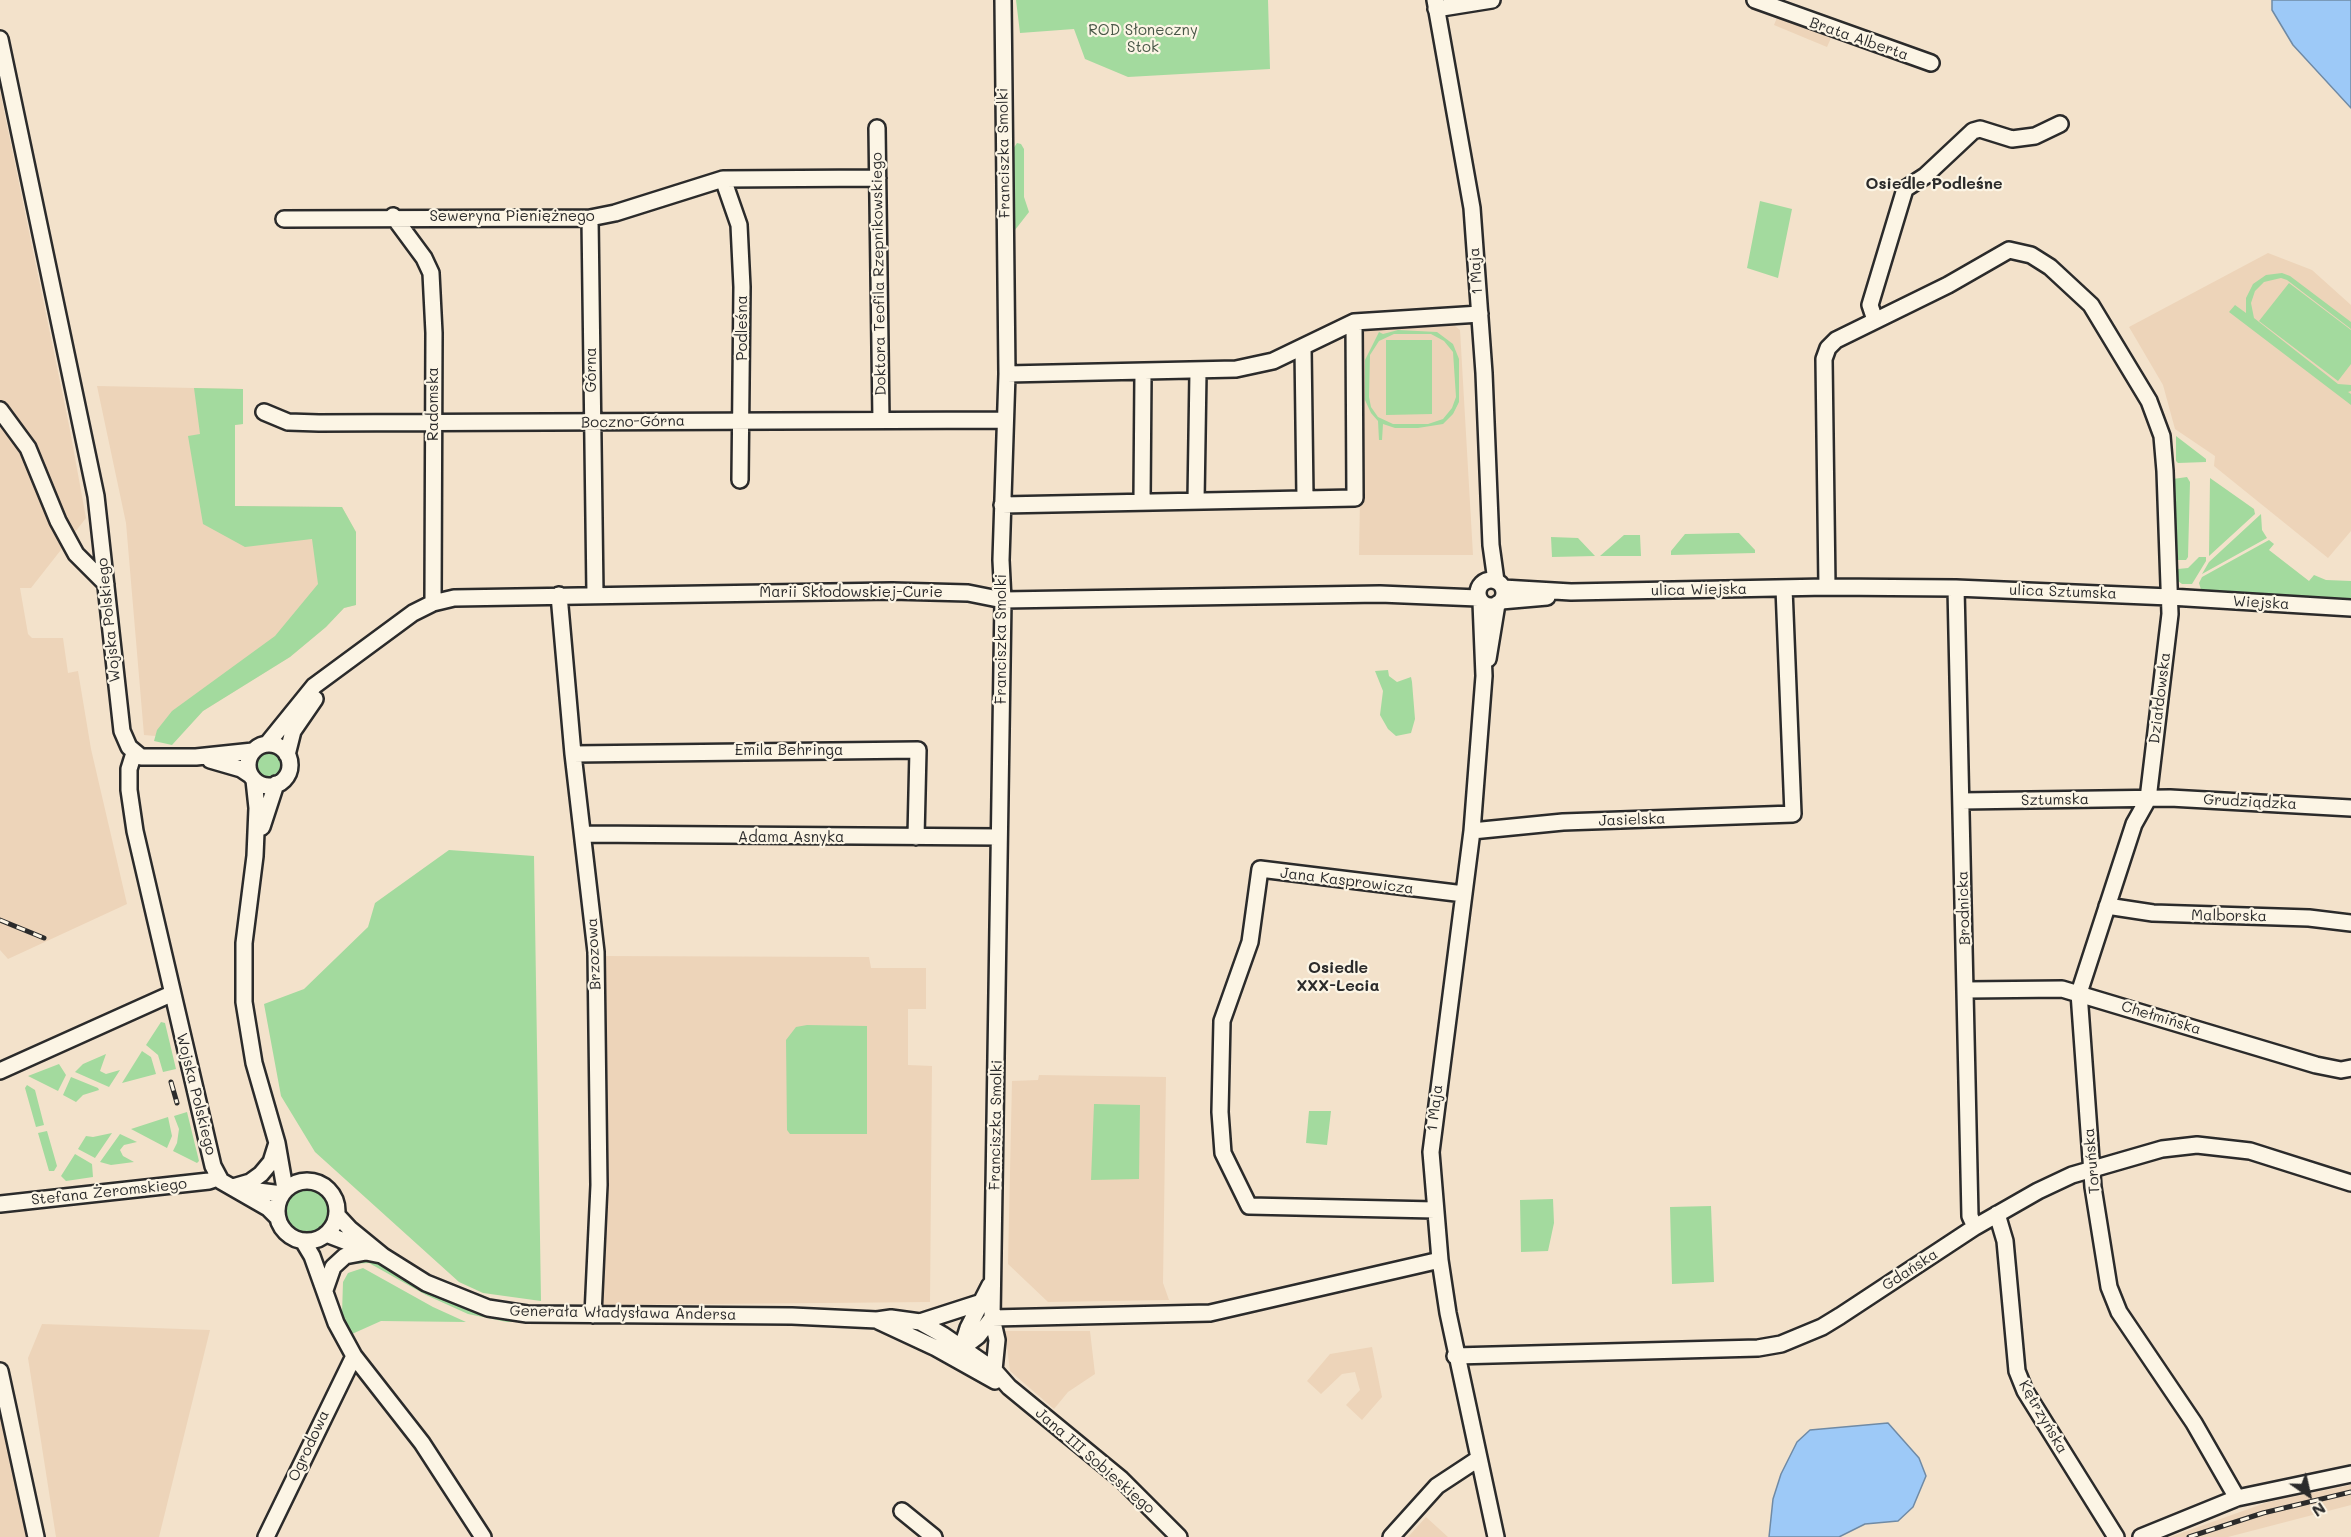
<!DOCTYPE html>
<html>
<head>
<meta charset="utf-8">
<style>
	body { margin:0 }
	#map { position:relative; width:2351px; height:1537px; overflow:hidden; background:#f3e2cb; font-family:Mali,sans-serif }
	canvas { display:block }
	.north { position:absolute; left:2279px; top:1465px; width:60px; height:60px; -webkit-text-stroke:4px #fcf5e5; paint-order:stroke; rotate:146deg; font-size:16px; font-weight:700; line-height:24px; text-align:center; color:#2b2b2b }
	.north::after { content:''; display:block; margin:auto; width:21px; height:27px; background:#2b2b2b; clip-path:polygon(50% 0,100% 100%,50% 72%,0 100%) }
</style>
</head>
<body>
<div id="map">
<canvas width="2351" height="1537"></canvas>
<div class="north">N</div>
</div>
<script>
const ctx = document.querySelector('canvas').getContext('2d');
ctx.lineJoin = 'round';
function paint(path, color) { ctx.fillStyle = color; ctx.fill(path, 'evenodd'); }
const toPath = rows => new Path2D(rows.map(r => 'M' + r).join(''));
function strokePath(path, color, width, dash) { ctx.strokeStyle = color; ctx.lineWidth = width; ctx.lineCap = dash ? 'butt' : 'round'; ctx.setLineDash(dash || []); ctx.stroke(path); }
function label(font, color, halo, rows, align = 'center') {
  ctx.font = font + ' Mali,sans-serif'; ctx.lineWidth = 4.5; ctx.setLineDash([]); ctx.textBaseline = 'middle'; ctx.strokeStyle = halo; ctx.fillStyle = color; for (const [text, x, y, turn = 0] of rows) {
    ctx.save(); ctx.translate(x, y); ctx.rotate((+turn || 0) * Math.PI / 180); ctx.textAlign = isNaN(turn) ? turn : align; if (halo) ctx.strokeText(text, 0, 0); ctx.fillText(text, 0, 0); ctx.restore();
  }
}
paint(toPath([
	[1778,15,1831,38,1827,47,1774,25],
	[0,91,69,425,86,518,31,588,20,588,28,634,32,638,63,638,68,673,78,671,91,749,127,904,8,959,0,950],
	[2268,253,2312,270,2351,305,2351,531,2328,558,2214,466,2215,456,2175,429,2163,385,2129,327],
	[1455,326,1460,330,1473,555,1359,555,1363,329],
	[97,386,243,389,243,424,235,425,235,506,342,507,356,532,356,605,344,608,326,627,290,657,203,711,178,738,144,735,126,523],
	[601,956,869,957,871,968,926,968,926,1009,908,1009,908,1065,932,1066,930,1302,602,1305],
	[1039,1075,1166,1077,1163,1283,1169,1300,1048,1302,1008,1264,1012,1081,1038,1080],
	[42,1324,210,1330,159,1537,56,1537,28,1358],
	[1005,1331,1090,1331,1095,1374,1068,1392,1054,1409,1010,1371],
	[1372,1347,1382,1397,1362,1420,1346,1405,1360,1390,1355,1372,1342,1374,1321,1394,1307,1381,1330,1354],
	[0,1411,27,1537,0,1537],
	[2351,1485,2351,1505,2228,1537,2170,1537,2268,1502],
	[1426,1517,1448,1537,1408,1537]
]), '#edd4b9');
paint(toPath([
	[1016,0,1268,0,1270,69,1128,77,1085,59,1074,29,1020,33],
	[1017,143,1021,144,1024,149,1024,197,1029,212,1015,230,1013,149],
	[1760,201,1792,209,1778,278,1747,268],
	[2282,273,2290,276,2351,322,2351,329,2287,280,2281,278,2264,282,2255,291,2251,303,2254,318,2338,384,2351,385,2351,391,2348,392,2351,394,2351,405,2229,312,2235,305,2246,313,2246,298,2253,284,2266,275],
	[2289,283,2351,330,2351,364,2338,381,2259,321],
	[1398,330,1437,332,1453,344,1459,359,1459,402,1453,414,1443,424,1418,428,1395,428,1383,424,1382,440,1379,440,1378,421,1371,413,1365,400,1365,360,1379,332,1383,334],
	[1394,334,1431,334,1444,341,1453,352,1456,397,1452,408,1443,419,1428,424,1393,424,1378,417,1371,407,1369,397,1370,355,1379,341],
	[1386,340,1432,340,1432,414,1386,415],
	[194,388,243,389,243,424,235,425,235,506,342,507,356,532,356,605,344,608,326,627,290,657,203,711,172,745,154,741,157,730,172,711,275,636,318,584,312,539,245,547,203,524,188,436,200,434],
	[2176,436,2206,459,2206,462,2178,463,2176,461],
	[2187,477,2190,482,2188,557,2186,560,2178,560,2174,557,2173,479],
	[2210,478,2254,509,2255,514,2209,556],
	[2261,514,2262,530,2267,538,2202,574,2209,562],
	[1739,533,1755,550,1755,553,1671,555,1671,551,1685,534],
	[1624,535,1640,535,1641,556,1600,556],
	[1551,537,1578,538,1595,556,1552,557],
	[2269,540,2274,544,2269,550,2309,581,2314,575,2326,580,2351,581,2351,600,2346,602,2202,593,2199,583,2202,577],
	[2199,557,2206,557,2206,561,2192,584,2182,584,2178,581,2178,569,2188,568],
	[1388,670,1389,676,1397,682,1411,677,1412,682,1415,719,1411,733,1396,736,1388,729,1380,715,1383,691,1375,671],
	'254 764a14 14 0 1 1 28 0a14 14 0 1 1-28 0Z',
	[449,850,534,856,541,1301,483,1293,459,1282,315,1152,281,1096,264,1004,304,989,368,927,375,903],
	[161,1022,165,1023,176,1069,163,1072,158,1055,146,1045],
	[807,1025,867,1026,867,1134,790,1134,787,1130,786,1040,796,1027],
	[142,1051,151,1057,156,1074,122,1083],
	[106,1054,100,1071,106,1074,120,1070,109,1087,75,1072,83,1064],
	[59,1064,66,1075,58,1091,28,1076],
	[71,1077,98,1088,99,1090,83,1095,76,1102,63,1095],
	[27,1085,35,1090,44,1125,36,1127,25,1088],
	[1094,1104,1140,1105,1139,1179,1091,1180],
	[1309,1111,1331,1111,1327,1145,1306,1143],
	[187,1112,199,1161,197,1163,173,1151,177,1143,179,1129,174,1116],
	[168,1117,172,1136,167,1148,131,1129],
	[47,1131,57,1166,54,1171,49,1171,38,1133],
	[112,1133,95,1158,78,1149,86,1136,93,1137],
	[120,1134,137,1142,124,1145,120,1150,123,1156,134,1162,111,1165,100,1162],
	[75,1154,92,1164,93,1177,66,1181,61,1176],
	'285 1211a22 22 0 1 1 44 0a22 22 0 1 1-44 0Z',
	[1553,1199,1554,1223,1548,1251,1521,1252,1520,1200],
	[1711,1206,1714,1282,1672,1284,1670,1207],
	[373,1259,438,1296,472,1310,490,1315,545,1321,507,1322,468,1314,426,1295,369,1263,350,1264,348,1260],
	[363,1268,433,1307,466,1322,381,1321,352,1334,342,1314,343,1282,348,1273]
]), '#a3da9e');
const water = toPath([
	[2272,0,2351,0,2351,108,2293,45,2272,10,2272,0],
	[1888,1423,1919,1458,1926,1476,1913,1507,1898,1521,1865,1524,1839,1537,1769,1537,1773,1499,1781,1474,1797,1442,1810,1430,1888,1423]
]);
paint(water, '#9dc9f7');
strokePath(water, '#6f8aa5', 1.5);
const minor = toPath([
	[1435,0,1472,208,1484,373,1491,545,1496,581],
	[1755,0,1931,63],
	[1436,9,1492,0],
	[0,39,96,496,122,731,129,747,141,757,196,757,253,751],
	[877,128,881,420],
	[723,179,739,225,742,287,740,480],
	[393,216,424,258,431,273,434,333,433,603],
	[590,218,595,594],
	[284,219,590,218,615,213,723,179,878,178],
	[1875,320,1870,305,1905,189,1925,176,1973,131,1980,129,2012,139,2035,136,2060,124],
	[1303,347,1305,498],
	[1007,374,1236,369,1273,361,1354,322,1480,314],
	[0,410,28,448,58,521,76,554,106,584],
	[264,412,288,422,319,423,1004,420],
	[1142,501,1143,373],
	[1196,501,1198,372],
	[1002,505,1355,498,1354,322],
	'1478 593a13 13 0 1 1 26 0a13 13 0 1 1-26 0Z',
	[1827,587,1824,359,1828,348,1836,340,1948,285,2009,250,2031,255,2050,267,2091,305,2149,401,2162,436,2165,471,2170,614,2148,799,2134,824,2079,993,2093,1187,2109,1287,2119,1312,2194,1423,2237,1498],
	[1503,588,1571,592,1827,587,1956,588,2170,597,2351,608],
	[1956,588,1970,1216,1975,1227],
	[559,595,573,754,596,952,599,1185,593,1315],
	[1501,601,1547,597],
	[1481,602,1484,676,1472,831,1431,1152,1440,1260,1448,1313,1496,1537],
	[1488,659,1497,604],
	[267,744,314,686,413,613,433,603,454,598,892,591,968,593,1003,600,1380,594,1478,598],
	'248 765a21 21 0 1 1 42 0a21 21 0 1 1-42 0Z',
	[134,753,129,769,129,790,135,831,213,1166,221,1181,268,1208,276,1216],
	[573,754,918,750,916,837],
	[287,755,293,731,315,699],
	[210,760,241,769,250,775],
	[254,780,257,808,255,856,244,943,244,1002,254,1063,277,1143,285,1189],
	[1961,801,2170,798,2351,808],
	[262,827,276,784],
	[1472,831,1563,822,1793,814,1784,588],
	[583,834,999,837],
	[2107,906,2153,913,2309,918,2351,923],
	[1967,990,2062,989,2316,1065,2341,1070,2351,1068],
	[0,1071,171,994],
	'277 1211a30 30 0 1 1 60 0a30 30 0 1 1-60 0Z',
	[233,1187,250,1182,261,1174,271,1162,276,1146],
	[242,1189,282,1194],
	[0,1204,209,1181,218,1178],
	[1435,1210,1249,1206,1223,1153,1220,1112,1222,1021,1250,942,1260,869,1464,894],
	[1997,1214,2005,1241,2017,1371,2025,1391,2116,1537],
	[337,1215,350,1229,383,1256,426,1283,488,1308,527,1314,792,1316,877,1320,891,1318,920,1322,943,1335,994,1370,1009,1387,1121,1479,1179,1537],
	[326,1234,368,1250],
	[303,1241,312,1256,336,1323,354,1356,422,1443,483,1537],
	[325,1290,333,1267,345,1256,366,1252,381,1255],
	[992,1318,1210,1313,1440,1260],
	[878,1321,936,1348,995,1381],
	[920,1322,982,1302],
	[962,1347,968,1328,990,1285],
	[961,1349,978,1336,992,1318],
	[1455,1356,1758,1348,1781,1344,1822,1327,1840,1316,1975,1227,2038,1191,2072,1175,2162,1149,2197,1145,2250,1151,2351,1183],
	[994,1370,997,1340,992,1318,1003,600,1001,560,1007,374,1003,0],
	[0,1371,36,1537],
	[902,1511,934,1537],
	[266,1537,354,1356],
	[1391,1537,1437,1486,1478,1459],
	[2141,1537,2237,1498,2351,1474]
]);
strokePath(minor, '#2b2b2b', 20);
strokePath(minor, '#fcf5e5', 15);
const rail = toPath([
	[0,920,44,938],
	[171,1082,177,1103],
	[2189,1537,2263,1513,2351,1492]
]);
strokePath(rail, '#2b2b2b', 5);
strokePath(rail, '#fcf5e5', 3, [9]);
label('15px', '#495748', '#fcf5e5', [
	["ROD Słoneczny",1143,30],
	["Stok",1143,47]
]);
label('15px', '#2b2b2b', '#fcf5e5', [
	["Brata Alberta",1859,39,19],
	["Franciszka Smolki",1004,153,-91],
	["Seweryna Pieniężnego",512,216],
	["1 Maja",1476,271,-94],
	["Doktora Teofila Rzepnikowskiego",879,274,-91],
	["Podleśna",742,328,-90],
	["Górna",591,370,-90],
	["Radomska",433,404,-90],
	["Boczno-Górna",633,422,-1],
	["ulica Wiejska",1699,590,-1],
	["Marii Skłodowskiej-Curie",851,592],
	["ulica Sztumska",2063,592,2],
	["Wiejska",2261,603,3],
	["Wojska Polskiego",109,620,-96],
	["Franciszka Smolki",1001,639,-90],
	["Działdowska",2160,698,-83],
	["Emila Behringa",789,750],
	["Sztumska",2055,800,-1],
	["Grudziądzka",2250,802,3],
	["Jasielska",1632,820,-2],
	["Adama Asnyka",791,837],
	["Jana Kasprowicza",1347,881,7],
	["Brodnicka",1964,908,-92],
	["Malborska",2229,916,1],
	["Brzozowa",594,954,-93],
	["Chełmińska",2161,1018,17],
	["Wojska Polskiego",196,1094,76],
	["1 Maja",1435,1108,-83],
	["Franciszka Smolki",996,1125,-89],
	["Toruńska",2092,1161,-95],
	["Stefana Żeromskiego",109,1192,-6],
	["Gdańska",1910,1270,-33],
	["Generała Władysława Andersa",623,1313,1],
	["Kętrzyńska",2043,1417,60],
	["Ogrodowa",309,1446,-65],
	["Jana III Sobieskiego",1095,1461,41]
]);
label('bold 16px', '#2b2b2b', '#fcf5e5', [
	["Osiedle Podleśne",1934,184],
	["Osiedle",1338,968],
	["XXX-Lecia",1338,986]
]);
</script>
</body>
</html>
